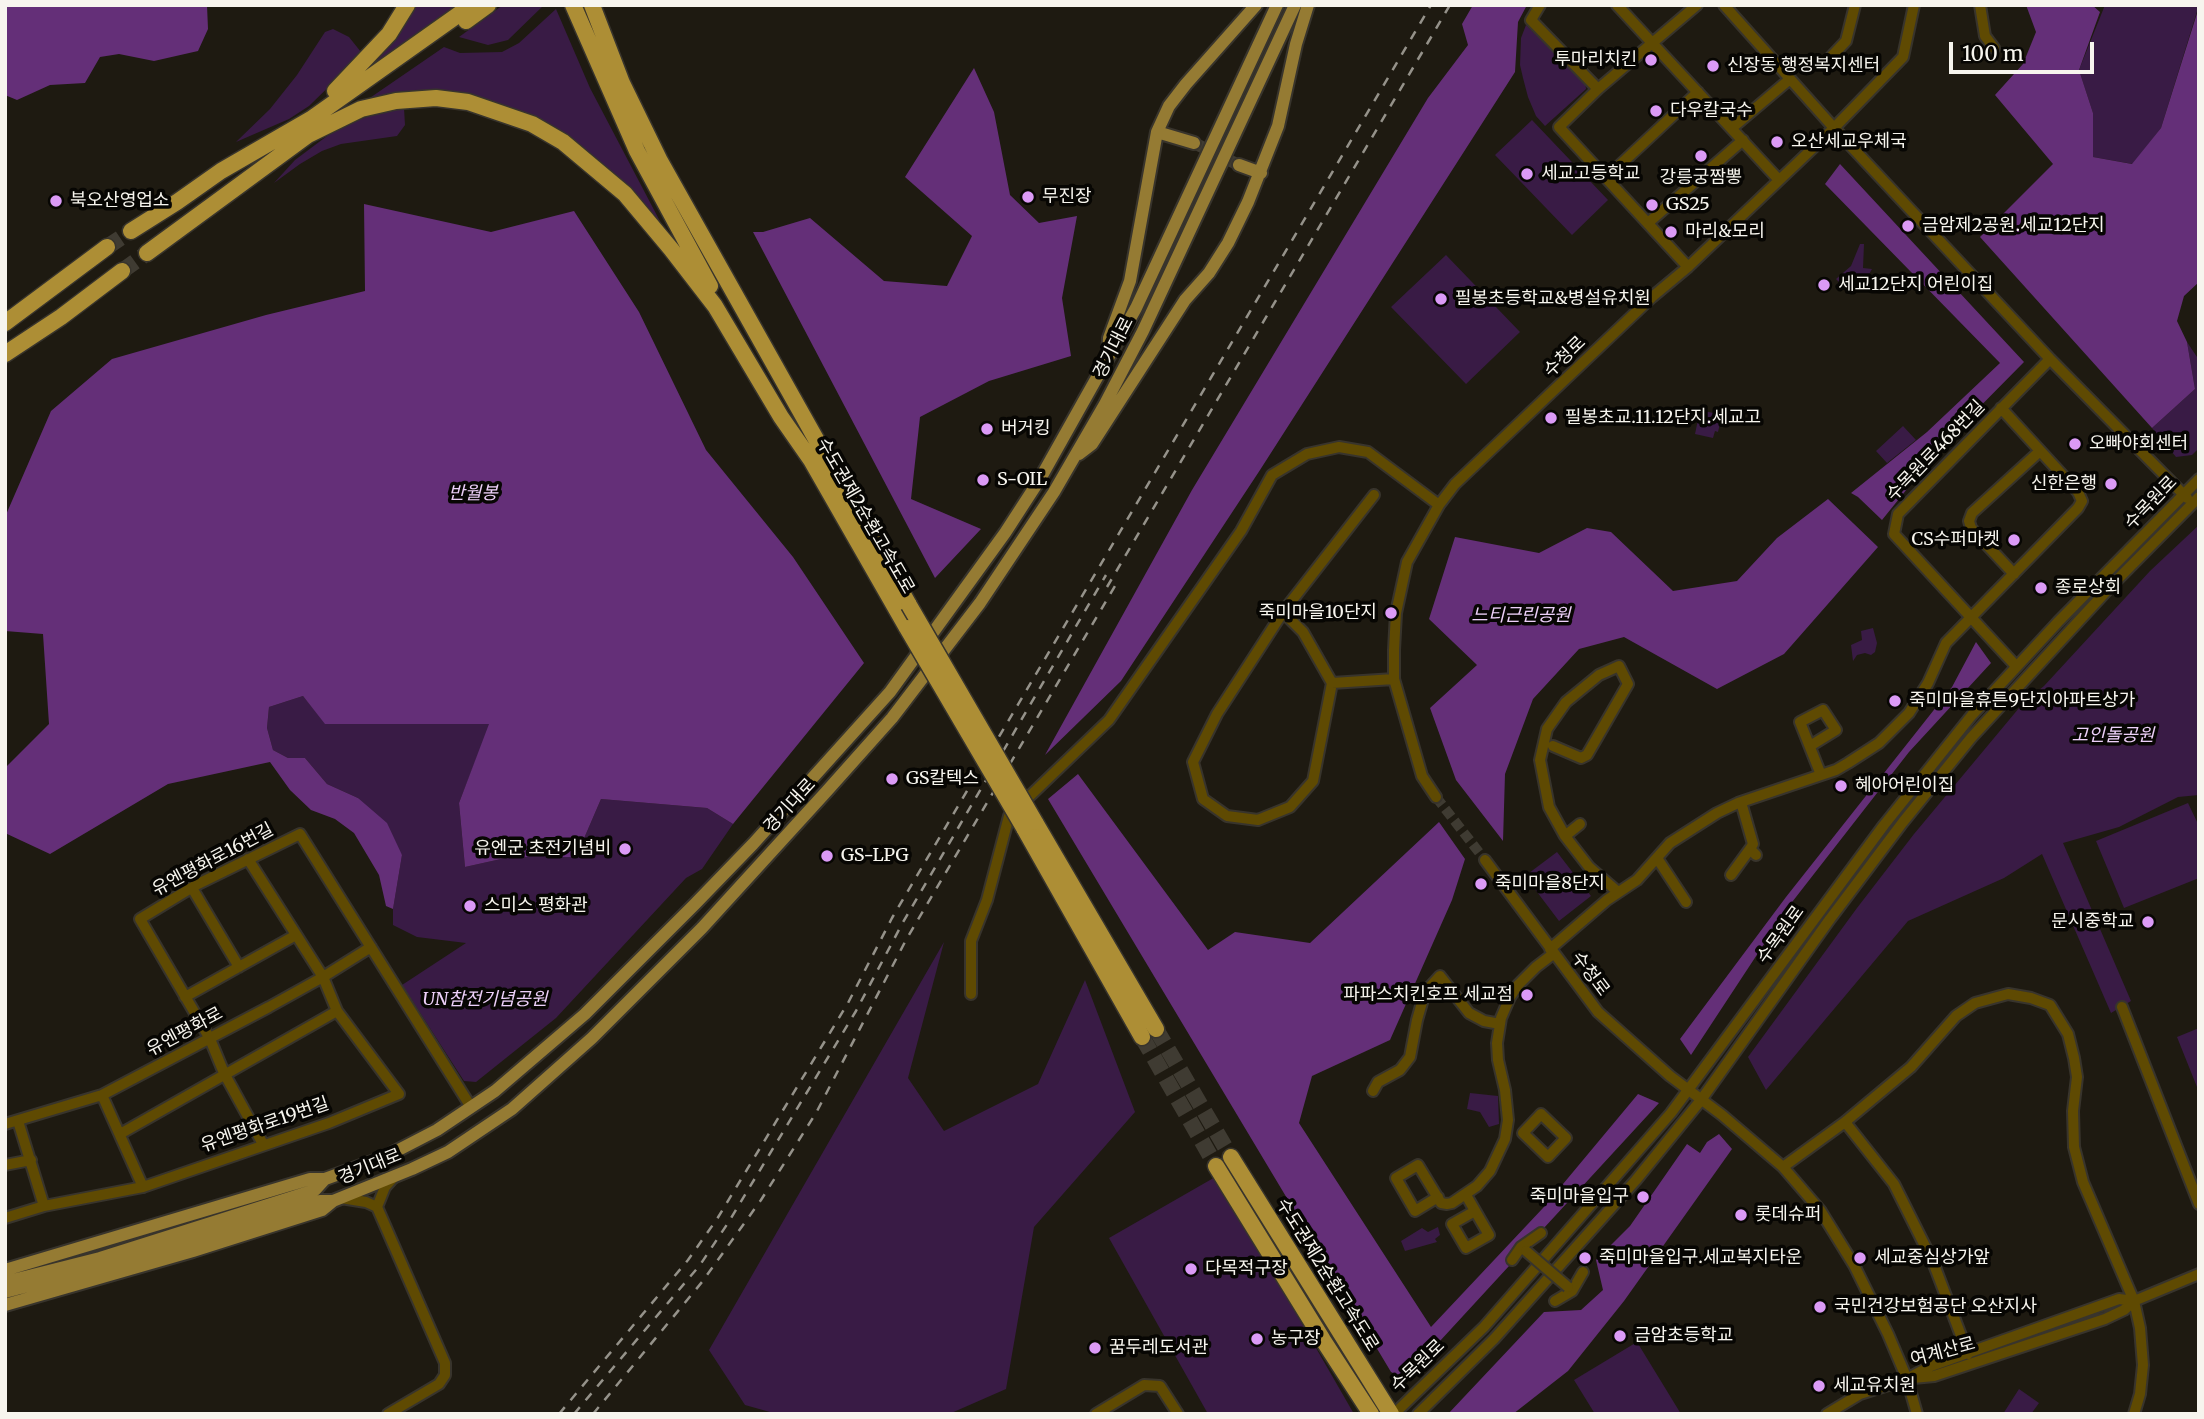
<!DOCTYPE html>
<html>
<head>
<meta charset="utf-8">
<style>
	body { margin:0 }
	#map { position:relative; width:2204px; height:1419px; overflow:hidden; background:#1e1a11; font-family:Merriweather,serif }
	canvas { display:block }
	.frame { position:absolute; inset:0; border:7px solid #f7f5ee; pointer-events:none }
	.scale { position:absolute; left:1949px; top:42px; width:145px; height:32px; box-sizing:border-box; border:4px solid #f7f5ee; border-top:0; padding-left:9px; font-size:21px; line-height:24px; white-space:nowrap; color:#f7f5ee; -webkit-text-stroke:5px #070603; paint-order:stroke }
</style>
</head>
<body>
<div id="map">
<canvas width="2204" height="1419"></canvas>
<div class="frame"></div>
<div class="scale">100 m</div>
</div>
<script>
const ctx = document.querySelector('canvas').getContext('2d');
ctx.lineJoin = 'round';
function paint(path, color) { ctx.fillStyle = color; ctx.fill(path, 'evenodd'); }
const toPath = rows => new Path2D(rows.map(r => 'M' + r).join(''));
function strokePath(path, color, width, dash) { ctx.strokeStyle = color; ctx.lineWidth = width; ctx.lineCap = dash ? 'butt' : 'round'; ctx.setLineDash(dash || []); ctx.stroke(path); }
function label(font, color, halo, rows, align = 'center') {
  ctx.font = font + ' Merriweather,"Noto Sans KR",serif'; ctx.lineWidth = 7; ctx.setLineDash([]); ctx.textBaseline = 'middle'; ctx.strokeStyle = halo; ctx.fillStyle = color; for (const [text, x, y, turn = 0] of rows) {
    ctx.save(); ctx.translate(x, y); ctx.rotate((+turn || 0) * Math.PI / 180); ctx.textAlign = isNaN(turn) ? turn : align; if (halo) ctx.strokeText(text, 0, 0); ctx.fillText(text, 0, 0); ctx.restore();
  }
}
paint(toPath([
	[415,5,459,5,369,69,389,46],
	[503,5,544,5,508,40,488,45,459,37],
	[2105,5,2199,5,2161,128,2133,164,2093,157,2093,113,2079,70],
	[556,9,590,88,663,227,637,197,596,161,479,100,361,104,444,47,460,53,502,52,519,43],
	[1526,25,1585,81,1586,89,1545,126,1536,116,1528,97,1523,78,1520,65,1521,38],
	[333,29,349,37,361,52,349,67,309,106,289,119,236,142,270,109,297,75,325,32],
	[404,108,405,125,397,136,341,144,322,151,300,164,274,183,295,160,339,127,380,112],
	[1532,120,1608,200,1572,235,1495,155],
	[1860,244,1864,244,1863,268,1872,269,1864,283,1851,294,1836,279,1851,266],
	[1446,255,1520,332,1466,384,1391,307],
	[2187,342,2199,360,2199,448,2192,455,2176,457,2152,428,2195,389],
	[1700,410,1722,415,1718,432,1715,431,1713,438,1695,434],
	[1903,426,1916,440,1887,463,1876,451],
	[2199,525,2199,795,2178,797,2119,827,2063,843,2131,1001,2111,1013,2042,854,2004,878,1908,921,1766,1090,1748,1057,1857,908,1914,834,2024,702,2044,686,2150,571],
	[1873,628,1877,643,1875,652,1871,655,1865,653,1857,655,1853,661,1851,645,1862,640,1861,631],
	[303,696,326,724,490,724,459,803,465,867,510,857,576,857,601,799,707,808,733,824,702,869,686,878,556,1018,476,1082,464,1081,402,985,466,943,417,937,393,925,393,909,402,855,358,798,327,784,305,758,288,758,273,750,267,728,269,707],
	[2188,803,2199,826,2199,878,2124,908,2096,841],
	[1557,852,1591,896,1559,921,1525,876],
	[944,942,908,1078,944,1131,1038,1084,1085,980,1135,1112,1034,1227,1006,1389,949,1414,777,1414,745,1405,709,1350],
	[2199,1028,2199,1092,2177,1037],
	[1470,1093,1498,1096,1499,1124,1489,1127,1480,1112,1467,1109],
	[1217,1176,1354,1414,1208,1414,1109,1238],
	[1438,1227,1440,1235,1435,1239,1437,1242,1405,1251,1401,1241,1422,1228,1428,1232],
	[1637,1342,1681,1414,1595,1414,1574,1380],
	[2019,1389,2039,1403,2031,1414,2003,1414]
]), '#391b45');
paint(toPath([
	[5,5,207,5,208,29,198,51,154,61,119,54,100,57,85,83,50,85,17,100,5,95],
	[1473,5,1527,5,1518,22,1515,72,1260,470,1121,681,1045,755,1192,490,1428,98,1468,45,1462,24],
	[2026,5,2092,5,2100,12,2079,70,2093,113,2093,157,2132,164,2161,128,2199,7,2199,282,2184,296,2177,321,2187,342,2195,389,2152,428,1980,237,2053,164,1995,95,2023,64,2036,32],
	[974,68,994,112,1010,195,1039,223,1077,216,1062,298,1071,356,989,381,920,417,911,499,981,529,935,578,753,232,763,232,810,218,884,281,947,286,972,236,905,177],
	[1840,164,2024,362,1945,442,1882,520,1858,497,1851,493,1927,432,2000,363,1825,184],
	[364,204,491,232,574,211,639,312,706,450,793,557,864,663,733,824,707,808,601,799,576,857,510,857,465,867,459,803,489,724,325,724,303,696,269,707,267,728,273,750,288,758,305,758,327,784,358,798,387,823,402,855,393,909,386,906,379,875,354,833,335,819,311,810,290,790,270,762,168,784,50,854,5,833,5,768,49,724,43,634,5,631,5,517,51,411,112,359,266,315,365,291],
	[1828,499,1878,547,1784,654,1717,689,1624,637,1579,649,1533,699,1505,774,1503,841,1456,780,1430,708,1477,665,1429,619,1455,537,1539,553,1587,528,1611,532,1673,591,1737,581,1777,538],
	[1976,642,1991,663,1909,752,1789,906,1691,1055,1680,1039,1786,897,1952,687],
	[1078,774,1208,950,1235,932,1310,943,1439,822,1465,859,1452,900,1390,1040,1312,1076,1299,1123,1431,1327,1543,1208,1638,1094,1659,1103,1405,1379,1391,1372,1048,799],
	[1719,1134,1732,1149,1624,1301,1568,1371,1513,1414,1448,1414,1544,1312,1581,1310,1603,1290,1596,1260,1630,1226,1687,1144,1700,1153,1707,1142]
]), '#642f78');
strokePath(toPath([
	[1436,797,1485,860]
]), '#3f3b32', 10, [10, 5]);
strokePath(toPath([
	[1194,143,1239,165]
]), '#3f3b32', 12, [12, 6]);
strokePath(toPath([
	[107,247,131,231],
	[122,271,147,253],
	[1156,1029,1231,1157],
	[1142,1037,1216,1166]
]), '#3f3b32', 16, [16, 8]);
const minor = toPath([
	[1540,5,1531,20,1598,89,1559,127,1688,267],
	[1617,5,1779,180],
	[1724,5,1834,128,2050,359,2187,498],
	[1980,5,1985,36,1994,48],
	[1830,58,1846,41,1855,5],
	[1598,89,1697,5],
	[1732,128,1790,79],
	[1606,178,1698,92],
	[1648,223,1743,140],
	[1374,495,1283,612,1303,632,1332,683,1394,679],
	[2014,574,1971,528,1969,521,1972,513,2040,451],
	[1283,612,1217,714,1193,762,1203,799,1227,816,1258,820,1290,807,1313,781,1332,683],
	[2016,666,1894,534,1898,514,2050,359],
	[1553,746,1581,758,1587,755,1628,684,1619,666,1599,675,1566,702,1547,729,1540,760,1549,807,1565,836],
	[1810,746,1836,730,1823,710,1800,722,1821,775],
	[1436,797,1422,776,1394,679,1394,650,1396,613,1407,562,1439,505,1455,484,1652,297,1688,267,1834,128,1903,57,1914,5],
	[1741,802,1753,844,1750,849,1756,855],
	[1580,824,1565,836,1589,867,1618,892],
	[1657,858,1686,902],
	[1485,860,1598,1012,1670,1076,1722,1115,1783,1167,1820,1210,1854,1265,1888,1334,1907,1379,1917,1414],
	[1731,875,1750,849],
	[192,888,239,967],
	[1550,949,1607,900,1637,880,1670,843,1717,813,1738,803,1836,770,1848,763,1879,743,1909,713,1928,683,1946,643,2078,508,2082,501,2078,492,2001,408],
	[971,994,971,941,987,900,1009,816,1109,720,1241,531,1272,475,1307,454,1339,447,1368,452,1439,505],
	[185,997,296,935],
	[2122,1007,2199,1204],
	[1373,1091,1378,1082,1400,1070,1410,1057,1417,1020,1423,999,1429,988,1440,976,1469,1013,1484,1021,1500,1024],
	[102,1095,143,1187],
	[1541,1114,1566,1138,1548,1157,1523,1133,1541,1114],
	[18,1121,44,1206],
	[1845,1122,1911,1067,1956,1016,1975,1003,2008,994,2031,998,2050,1005,2068,1034,2074,1058,2077,1077,2073,1111,2074,1147,2083,1182,2134,1301,2140,1328,2143,1365,2140,1394,2134,1414],
	[5,1124,102,1095,269,1007,323,977,371,947],
	[120,1134,337,1011],
	[263,1144,224,1073,210,1039,140,919,196,885,300,834,471,1107],
	[5,1165,31,1160],
	[1783,1167,1845,1122,1894,1184,1933,1262,1968,1354],
	[1466,1195,1489,1235,1466,1248,1452,1224,1475,1211],
	[1438,1197,1415,1211,1396,1178,1418,1165,1441,1203,1447,1204,1452,1203,1477,1186,1490,1171,1505,1139,1508,1120,1505,1090,1498,1060,1497,1043,1501,1018,1510,997,1518,985,1536,967,1553,954],
	[341,1198,366,1202,377,1207,445,1363,445,1375,439,1384,388,1414],
	[377,1207,385,1187,394,1177],
	[5,1218,44,1206,143,1187,329,1123,399,1094,337,1011,323,977,248,859],
	[1512,1260,1521,1247,1541,1233],
	[1555,1301,1572,1291,1583,1272],
	[1913,1378,1934,1376,2105,1319,2124,1310,2134,1301,2199,1274],
	[1096,1414,1144,1385,1160,1386,1178,1414],
	[1394,1414,1484,1327,1671,1113,1884,825,1972,715,2058,622,2199,479],
	[1418,1414,1494,1339,1636,1180,1701,1100,1830,919,1903,822,1971,738,2112,585,2199,497],
	[1827,1414,1860,1394,1907,1379,1931,1366,2119,1299,2134,1301]
]);
const major = toPath([
	[1157,132,1194,143],
	[1239,165,1261,173],
	[1108,356,1109,338,1130,281,1157,132,1169,106,1186,84,1256,5],
	[1079,454,1092,444,1185,300,1209,273,1228,243,1248,202,1278,126,1296,44,1308,5],
	[5,1270,310,1179,325,1179],
	[5,1282,100,1258,315,1190,325,1179,383,1158,437,1130,495,1091,585,1014,695,904,753,844,890,692,1005,533,1040,479,1136,308,1277,5],
	[5,1292,147,1255,320,1201,333,1201,412,1169,448,1152,512,1109,592,1038,702,928,826,792,892,718,980,603,1054,492,1105,404,1143,331,1295,5],
	[5,1305,193,1251,322,1210,333,1201]
]);
const highway = toPath([
	[573,5,637,151,710,286],
	[592,5,622,83,660,161,909,605],
	[466,21,488,5],
	[335,91,389,34,407,5],
	[131,231,177,202,221,171,311,119,472,5],
	[147,253,308,135,361,109,396,101,436,98,468,102,532,124,563,142,625,194,671,249,715,306,781,417,813,463],
	[5,323,107,247],
	[5,354,61,317,122,271],
	[807,453,907,628],
	[1035,822,1156,1029],
	[1024,828,1142,1037],
	[1231,1157,1391,1414],
	[1216,1166,1323,1340,1371,1414]
]);
strokePath(minor, '#38342c', 14);
strokePath(major, '#38342c', 16);
strokePath(highway, '#38342c', 19);
strokePath(minor, '#5f4a02', 10);
strokePath(major, '#957b33', 12);
strokePath(highway, '#ad8e35', 16);
strokePath(toPath([
	[1107,587,1450,5],
	[559,1414,688,1260,717,1219,848,1003,892,918,1431,5],
	[574,1414,700,1265,728,1223,856,1011,902,924,1106,575],
	[593,1414,702,1282,761,1200,816,1113,906,940,1118,581]
]), '#95928a', 2.5, [9, 9]);
const minorBridge = toPath([
	[1526,1251,1568,1287]
]);
const highwayBridge = toPath([
	[909,605,1035,822],
	[907,628,1024,828]
]);
strokePath(minorBridge, '#38342c', 14, []);
strokePath(highwayBridge, '#38342c', 19, []);
strokePath(minorBridge, '#5f4a02', 10);
strokePath(highwayBridge, '#ad8e35', 16);
for (const [x, y, r, color] of [
	[1651,60,7,"#db9af6"],
	[1713,66,7,"#db9af6"],
	[1656,111,7,"#db9af6"],
	[1777,142,7,"#db9af6"],
	[1701,156,7,"#db9af6"],
	[1527,174,7,"#db9af6"],
	[1028,197,7,"#db9af6"],
	[56,201,7,"#db9af6"],
	[1652,205,7,"#db9af6"],
	[1908,226,7,"#db9af6"],
	[1671,232,7,"#db9af6"],
	[1824,285,7,"#db9af6"],
	[1441,299,7,"#db9af6"],
	[1551,418,7,"#db9af6"],
	[987,429,7,"#db9af6"],
	[2075,444,7,"#db9af6"],
	[983,480,7,"#db9af6"],
	[2111,484,7,"#db9af6"],
	[2014,540,7,"#db9af6"],
	[2041,588,7,"#db9af6"],
	[1391,613,7,"#db9af6"],
	[1895,701,7,"#db9af6"],
	[892,779,7,"#db9af6"],
	[1841,786,7,"#db9af6"],
	[625,849,7,"#db9af6"],
	[827,856,7,"#db9af6"],
	[1481,884,7,"#db9af6"],
	[470,906,7,"#db9af6"],
	[2148,922,7,"#db9af6"],
	[1527,995,7,"#db9af6"],
	[1643,1197,7,"#db9af6"],
	[1741,1215,7,"#db9af6"],
	[1585,1258,7,"#db9af6"],
	[1860,1258,7,"#db9af6"],
	[1191,1269,7,"#db9af6"],
	[1820,1307,7,"#db9af6"],
	[1620,1336,7,"#db9af6"],
	[1257,1339,7,"#db9af6"],
	[1095,1348,7,"#db9af6"],
	[1819,1386,7,"#db9af6"]
]) { const dot = new Path2D(); dot.arc(x, y, r, 0, 2 * Math.PI); ctx.fillStyle = color; ctx.fill(dot); strokePath(dot, '#070603', 2.5); }
label('18px', '#f7f5ee', '#070603', [
	["투마리치킨",1637,60,"right"],
	["신장동 행정복지센터",1727,66],
	["다우칼국수",1670,111],
	["오산세교우체국",1791,142],
	["세교고등학교",1541,174],
	["강릉궁짬뽕",1701,178,"center"],
	["무진장",1042,197],
	["북오산영업소",70,201],
	["GS25",1666,205],
	["금암제2공원.세교12단지",1922,226],
	["마리&모리",1685,232],
	["세교12단지 어린이집",1838,285],
	["필봉초등학교&병설유치원",1455,299],
	["필봉초교.11.12단지.세교고",1565,418],
	["버거킹",1001,429],
	["오빠야회센터",2089,444],
	["S-OIL",997,480],
	["신한은행",2097,484,"right"],
	["CS수퍼마켓",2000,540,"right"],
	["종로상회",2055,588],
	["죽미마을10단지",1377,613,"right"],
	["죽미마을휴튼9단지아파트상가",1909,701],
	["GS칼텍스",906,779],
	["혜아어린이집",1855,786],
	["유엔군 초전기념비",611,849,"right"],
	["GS-LPG",841,856],
	["죽미마을8단지",1495,884],
	["스미스 평화관",484,906],
	["문시중학교",2134,922,"right"],
	["파파스치킨호프 세교점",1513,995,"right"],
	["죽미마을입구",1629,1197,"right"],
	["롯데슈퍼",1755,1215],
	["죽미마을입구.세교복지타운",1599,1258],
	["세교중심상가앞",1874,1258],
	["다목적구장",1205,1269],
	["국민건강보험공단 오산지사",1834,1307],
	["금암초등학교",1634,1336],
	["농구장",1271,1339],
	["꿈두레도서관",1109,1348],
	["세교유치원",1833,1386]
], 'left');
label('18px', '#f7f5ee', '#070603', [
	["경기대로",1114,348,-63],
	["수청로",1565,357,-44],
	["수목원로468번길",1936,451,-46],
	["수목원로",2151,503,-46],
	["수도권제2순환고속도로",865,516,60],
	["경기대로",790,806,-47],
	["유엔평화로16번길",213,860,-28],
	["수목원로",1781,935,-54],
	["수청로",1590,974,53],
	["유엔평화로",185,1032,-28],
	["유엔평화로19번길",265,1125,-19],
	["경기대로",370,1167,-22],
	["수도권제2순환고속도로",1327,1275,58],
	["여계산로",1943,1352,-15],
	["수목원로",1418,1366,-44]
]);
label('italic 18px', '#edd0f9', '#070603', [
	["반월봉",473,494],
	["느티근린공원",1521,616],
	["고인돌공원",2113,736],
	["UN참전기념공원",485,1000]
]);
</script>
</body>
</html>
